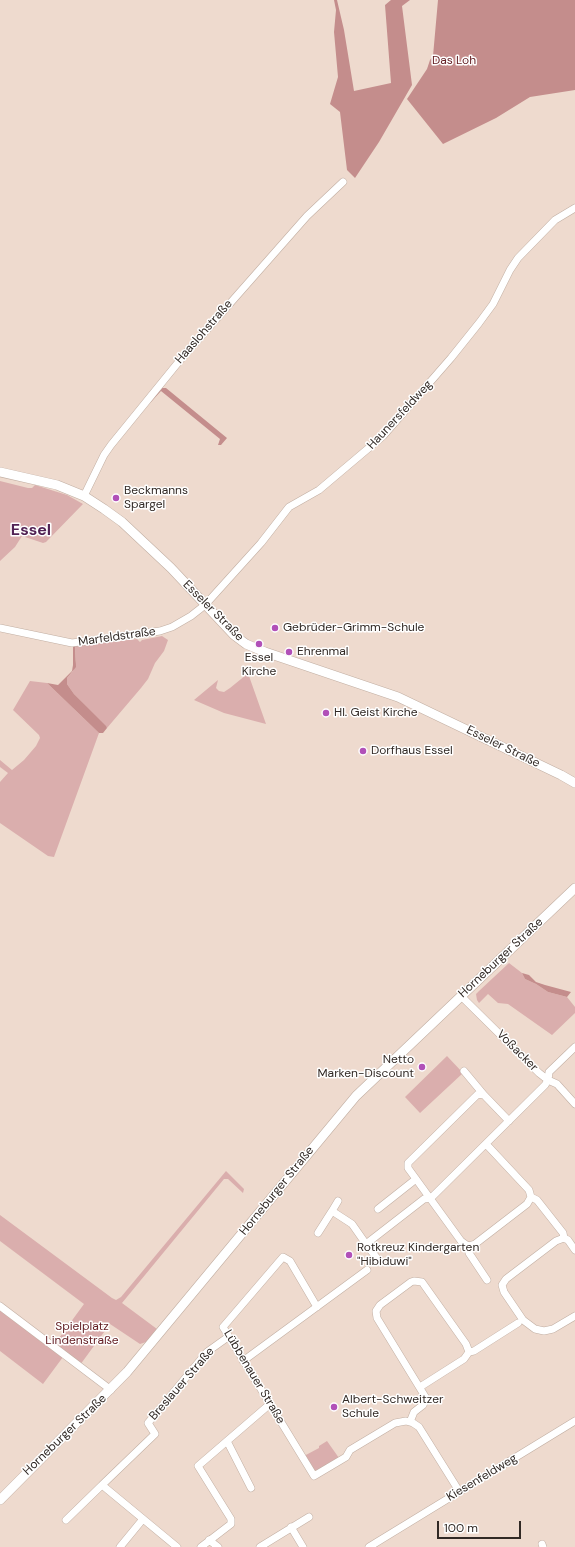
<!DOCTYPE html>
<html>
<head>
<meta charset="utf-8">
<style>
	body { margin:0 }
	#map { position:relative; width:575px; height:1547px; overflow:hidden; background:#eedace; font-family:"DM Sans",sans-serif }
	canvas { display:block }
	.scale { position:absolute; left:437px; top:1521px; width:84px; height:18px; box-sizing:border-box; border:2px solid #312925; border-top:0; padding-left:5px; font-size:12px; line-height:14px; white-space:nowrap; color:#312925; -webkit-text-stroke:3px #fff; paint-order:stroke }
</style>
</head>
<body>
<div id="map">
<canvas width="575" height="1547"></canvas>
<div class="scale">100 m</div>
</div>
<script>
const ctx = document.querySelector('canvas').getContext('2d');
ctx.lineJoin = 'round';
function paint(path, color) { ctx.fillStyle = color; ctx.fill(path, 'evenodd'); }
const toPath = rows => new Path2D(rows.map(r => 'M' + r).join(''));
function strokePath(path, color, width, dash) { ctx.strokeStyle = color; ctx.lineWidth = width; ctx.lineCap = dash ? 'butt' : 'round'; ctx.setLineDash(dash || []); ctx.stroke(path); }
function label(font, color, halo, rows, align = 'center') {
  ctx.font = font + ' "DM Sans",sans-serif'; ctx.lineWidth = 3; ctx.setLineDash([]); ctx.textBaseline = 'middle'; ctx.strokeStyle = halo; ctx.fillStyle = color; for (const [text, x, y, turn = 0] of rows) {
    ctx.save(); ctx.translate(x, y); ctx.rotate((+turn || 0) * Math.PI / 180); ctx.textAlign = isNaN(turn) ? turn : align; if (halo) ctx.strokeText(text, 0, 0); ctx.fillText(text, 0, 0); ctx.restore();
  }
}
paint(toPath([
	[0,481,28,488,32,488,35,485,67,495,83,504,46,542,43,543,22,536,15,547,0,561],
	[162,636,168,640,164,651,155,663,148,679,141,688,107,728,74,694,67,684,67,678,73,671,76,661,75,646,137,639,140,642,142,640],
	[246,675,249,676,266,724,224,713,194,700,218,680,216,688,219,691,224,692,230,688],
	[30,681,47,683,99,733,54,857,48,856,0,823,0,782,8,773,0,767,0,760,12,770,24,760,36,746,40,738,39,735,13,710],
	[509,963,522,973,525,979,536,984,548,992,567,997,575,1007,575,1013,552,1035,508,1004,498,1003,488,994,479,1003,477,1000,476,994,479,991],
	[447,1056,463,1073,420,1113,405,1097],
	[226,1171,244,1189,243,1193,228,1179,224,1179,122,1303,157,1329,146,1342,140,1344,110,1324,80,1365,54,1345,84,1304,0,1241,0,1215,112,1298,116,1300,121,1297],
	[0,1310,63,1357,43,1384,0,1351],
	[327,1441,339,1458,318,1471,314,1470,304,1456,319,1448,319,1446]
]), '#daaead');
paint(toPath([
	[334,0,337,0,344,30,354,91,391,83,385,5,391,0,410,0,402,6,412,85,379,142,355,178,347,170,340,112,330,104,338,77,334,32,336,10],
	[438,0,575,0,575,90,530,97,496,118,443,144,407,99,427,69,430,60,433,56],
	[160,388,166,388,227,438,221,445,218,445,220,439,161,391,151,402,146,405],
	[73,646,75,646,76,667,67,678,67,684,74,694,106,726,107,728,103,733,99,733,47,683,58,685,72,671,73,665],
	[522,973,529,975,536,982,545,985,571,992,567,997,548,992,536,984,525,979]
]), '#c48d8c');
const minor = toPath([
	[84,496,104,455,111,445,181,359,307,216,343,182],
	[0,628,72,643,160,631,172,627,191,616,205,605,261,543,289,507,319,490,383,436,451,358,479,323,493,304,510,270,518,258,555,220,575,208],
	[461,996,539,1073,548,1080,557,1084,575,1104],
	[464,1071,484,1095],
	[486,1144,529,1190,531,1197,527,1204,475,1244,468,1246,461,1241,408,1168,408,1163,478,1094,484,1095,509,1121],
	[531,1197,537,1200,563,1233,564,1238],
	[431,1198,545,1085,548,1080,549,1072,575,1047],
	[378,1209,416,1179],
	[332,1211,338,1201],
	[318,1233,332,1211,352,1224,366,1244],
	[468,1246,469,1253,487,1280],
	[575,1250,568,1240,564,1238,556,1241,506,1279,502,1285,504,1292,523,1320,535,1329,544,1331,553,1329,575,1316],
	[379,1261,366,1244,424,1199,431,1198],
	[0,1306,111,1390],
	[317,1307,290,1261,283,1257,223,1327,314,1476,346,1457,350,1450,395,1423,406,1421,413,1423,419,1427,459,1491],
	[243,1361,367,1270],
	[420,1387,464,1359,469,1352],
	[410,1422,414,1412,423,1405,426,1398,377,1318,376,1311,380,1305,411,1282,414,1281,422,1282,466,1344,469,1352,474,1351,518,1323],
	[227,1441,251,1488],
	[66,1520,102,1485],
	[291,1527,303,1547],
	[209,1540,218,1547],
	[542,1544,543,1547],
	[120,1547,143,1519],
	[177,1547,102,1485,155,1434,148,1423,207,1352,228,1337],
	[201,1547,231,1524,231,1519,198,1466,270,1404],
	[260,1547,309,1517],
	[369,1547,575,1421]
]);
const major = toPath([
	[0,472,57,485,84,496,104,509,122,522,171,568,234,635,246,644,265,652,398,697,561,775,575,783],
	[0,1500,127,1372,356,1096,575,888]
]);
strokePath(minor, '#c1aea2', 8);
strokePath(major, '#c1aea2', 10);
strokePath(minor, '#fff', 7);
strokePath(major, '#fff', 9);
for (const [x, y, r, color] of [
	[116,498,4,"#b150b8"],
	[275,628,4,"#b150b8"],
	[259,644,4,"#b150b8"],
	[289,652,4,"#b150b8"],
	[326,713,4,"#b150b8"],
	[363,751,4,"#b150b8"],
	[422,1067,4,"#b150b8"],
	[349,1255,4,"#b150b8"],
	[334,1407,4,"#b150b8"]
]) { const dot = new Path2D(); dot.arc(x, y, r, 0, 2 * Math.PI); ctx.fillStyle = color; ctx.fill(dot); strokePath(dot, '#fff', 1.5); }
label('12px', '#652126', '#fff', [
	["Das Loh",454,61],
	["Spielplatz",82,1327],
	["Lindenstraße",82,1341]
]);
label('12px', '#312925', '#fff', [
	["Haaslohstraße",204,332,-49],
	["Haunersfeldweg",400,415,-47],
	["Esseler Straße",213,611,45],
	["Marfeldstraße",117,637,-8],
	["Esseler Straße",503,747,26],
	["Horneburger Straße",501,958,-43],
	["Voßacker",517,1051,45],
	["Horneburger Straße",277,1191,-51],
	["Lübbenauer Straße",254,1377,59],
	["Breslauer Straße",182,1384,-49],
	["Horneburger Straße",65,1435,-44],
	["Kiesenfeldweg",482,1478,-31]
]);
label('12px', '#312925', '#fff', [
	["Beckmanns",124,491],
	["Spargel",124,505],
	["Gebrüder-Grimm-Schule",283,628],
	["Ehrenmal",297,652],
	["Essel",259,658,"center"],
	["Kirche",259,672,"center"],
	["Hl. Geist Kirche",334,713],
	["Dorfhaus Essel",371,751],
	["Netto",414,1060,"right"],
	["Marken-Discount",414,1074,"right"],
	["Rotkreuz Kindergarten",357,1248],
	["\"Hibiduwi\"",357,1262],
	["Albert-Schweitzer",342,1400],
	["Schule",342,1414]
], 'left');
label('bold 16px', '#512254', '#fff', [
	["Essel",31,531]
]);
</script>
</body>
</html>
